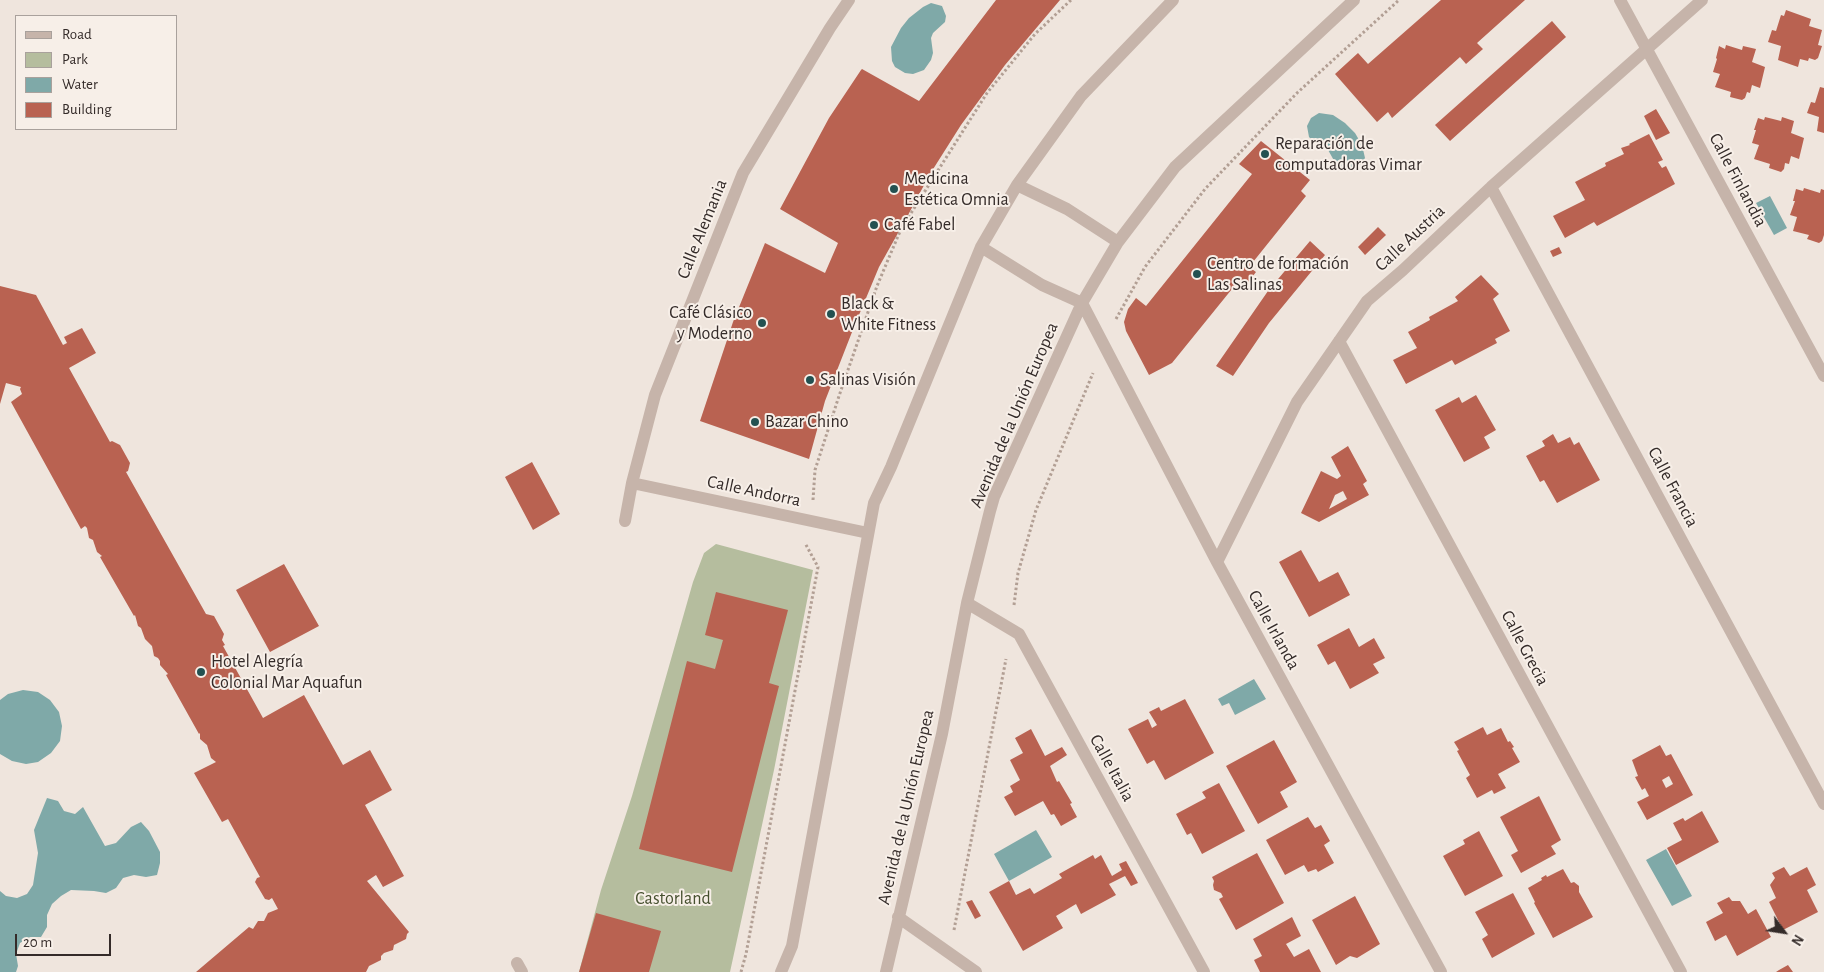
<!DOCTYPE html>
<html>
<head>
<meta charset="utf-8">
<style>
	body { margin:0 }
	#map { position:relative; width:1824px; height:972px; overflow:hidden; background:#efe5dd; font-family:"Alegreya Sans",sans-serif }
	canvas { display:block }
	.legend { position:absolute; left:15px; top:15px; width:162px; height:115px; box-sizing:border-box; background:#f7efe8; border:1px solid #a9a19c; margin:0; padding:6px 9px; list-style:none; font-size:15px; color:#342b29 }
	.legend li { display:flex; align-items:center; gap:10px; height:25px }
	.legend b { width:25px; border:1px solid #a9a19c }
	.north { position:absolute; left:1759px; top:907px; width:50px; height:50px; -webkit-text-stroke:4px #f7efe8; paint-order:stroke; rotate:121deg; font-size:14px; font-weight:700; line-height:20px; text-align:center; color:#342b29 }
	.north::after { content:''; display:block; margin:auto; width:18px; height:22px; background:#342b29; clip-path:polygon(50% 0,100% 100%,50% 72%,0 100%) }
	.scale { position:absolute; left:15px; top:934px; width:96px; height:22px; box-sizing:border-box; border:2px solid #342b29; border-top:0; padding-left:6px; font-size:15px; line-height:18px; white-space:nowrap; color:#342b29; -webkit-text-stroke:4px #f7efe8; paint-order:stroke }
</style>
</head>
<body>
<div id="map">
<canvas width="1824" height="972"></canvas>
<ul class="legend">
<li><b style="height:6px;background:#c6b4aa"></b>Road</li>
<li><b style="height:14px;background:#b5bd9e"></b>Park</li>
<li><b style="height:14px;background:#7fa9a8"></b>Water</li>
<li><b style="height:14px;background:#b96251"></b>Building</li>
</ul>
<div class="north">N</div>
<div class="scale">20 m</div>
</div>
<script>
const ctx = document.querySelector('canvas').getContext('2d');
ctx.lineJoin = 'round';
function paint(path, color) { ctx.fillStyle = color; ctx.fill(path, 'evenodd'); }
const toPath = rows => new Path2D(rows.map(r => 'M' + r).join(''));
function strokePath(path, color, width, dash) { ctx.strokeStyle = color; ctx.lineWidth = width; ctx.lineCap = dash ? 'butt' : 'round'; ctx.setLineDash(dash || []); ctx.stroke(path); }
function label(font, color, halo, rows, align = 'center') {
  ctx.font = font + ' "Alegreya Sans",sans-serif'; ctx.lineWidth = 4; ctx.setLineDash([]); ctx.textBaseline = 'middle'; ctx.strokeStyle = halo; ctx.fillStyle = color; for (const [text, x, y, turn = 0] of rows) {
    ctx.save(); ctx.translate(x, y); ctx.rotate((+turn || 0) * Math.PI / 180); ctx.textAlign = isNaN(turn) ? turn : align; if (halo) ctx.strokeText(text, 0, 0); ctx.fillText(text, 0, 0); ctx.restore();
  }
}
paint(toPath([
	[716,544,813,570,774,770,730,972,579,972,601,890,632,796,693,582,704,553]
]), '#b5bd9e');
paint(toPath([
	[931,3,942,6,946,16,945,22,933,33,931,38,933,53,931,60,924,70,913,74,905,73,895,67,892,61,891,47,901,28,909,18,923,7],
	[1319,113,1333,115,1345,123,1355,133,1362,145,1365,158,1358,168,1348,171,1337,166,1327,148,1313,141,1309,137,1307,126,1311,118],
	[1770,196,1787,228,1774,235,1756,203],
	[1254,679,1266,699,1235,715,1229,703,1222,706,1218,699],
	[23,690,38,692,50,700,59,712,62,726,60,741,51,753,38,762,26,764,12,761,0,754,0,700,8,694],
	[47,798,58,801,64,811,75,814,83,807,105,846,116,843,131,827,141,822,149,831,160,852,160,863,157,875,146,877,134,875,123,878,116,888,106,893,94,891,71,890,61,896,52,904,47,915,47,927,41,937,30,937,20,943,16,954,18,966,16,972,0,972,0,891,6,896,17,898,27,894,33,885,38,853,34,830],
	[1036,830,1052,857,1009,881,994,854],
	[1666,849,1692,896,1672,906,1646,860]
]), '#7fa9a8');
paint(toPath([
	[996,0,1060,0,1005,65,961,125,930,174,907,217,879,267,854,327,825,401,809,459,700,421,733,322,765,243,825,273,838,243,780,209,829,118,861,70,862,69,919,101],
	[1441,0,1525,0,1477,43,1483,49,1466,64,1460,57,1392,118,1388,112,1377,122,1335,74,1358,53,1368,64],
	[1786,10,1811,19,1809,26,1822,30,1818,45,1822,46,1818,58,1815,60,1809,58,1808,61,1800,59,1798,67,1778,60,1781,46,1768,42,1772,30,1776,31,1781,15,1784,16],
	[1552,21,1566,37,1450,141,1435,125],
	[1726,45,1742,50,1743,46,1756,49,1752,62,1765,67,1760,88,1752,85,1750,93,1747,92,1745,98,1742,100,1730,97,1731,92,1715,87,1720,74,1713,72,1717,59,1716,58,1719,46,1725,49],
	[1820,87,1824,88,1824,133,1817,131,1819,117,1807,113,1811,102,1815,103],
	[1656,109,1670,133,1656,140,1644,116],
	[1765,117,1781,121,1782,117,1794,121,1791,133,1804,138,1799,159,1791,156,1789,164,1785,163,1784,169,1781,172,1769,168,1770,164,1754,159,1759,145,1752,143,1756,130,1754,130,1758,118,1764,120],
	[1649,134,1663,160,1658,162,1662,168,1666,166,1675,184,1597,226,1594,222,1565,238,1553,216,1585,200,1575,182,1606,166,1605,163,1624,154,1621,148,1630,145,1629,144],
	[1261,141,1310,180,1301,191,1306,196,1249,267,1256,272,1243,289,1236,284,1172,363,1149,375,1126,331,1124,322,1128,309,1136,298,1146,306,1252,174,1239,164],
	[1804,188,1820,193,1821,189,1824,190,1824,235,1822,241,1819,243,1807,239,1809,235,1793,231,1797,217,1790,215,1795,201,1793,201,1796,189,1803,191],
	[1378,227,1386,235,1365,255,1358,247],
	[1310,241,1325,255,1269,323,1233,376,1216,366,1268,291],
	[1559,247,1562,253,1553,257,1550,251],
	[1481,275,1499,294,1493,299,1510,331,1495,339,1497,343,1455,365,1452,360,1406,384,1393,360,1417,348,1408,332,1430,320,1429,317,1458,301,1455,297],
	[0,286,36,295,63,345,67,343,64,337,82,328,96,353,69,368,110,442,112,441,120,445,130,463,128,471,126,472,206,614,214,616,224,634,222,640,225,645,223,646,263,718,304,695,343,765,370,750,392,790,365,805,404,876,383,887,376,875,367,881,409,932,407,934,406,939,394,945,393,950,384,953,381,956,381,960,369,966,366,972,196,972,249,927,253,929,258,921,264,921,268,913,278,909,272,898,269,900,265,899,255,882,257,878,260,877,228,819,222,822,194,773,216,762,211,758,207,745,200,739,200,733,199,734,166,675,168,674,160,665,160,661,158,658,154,656,152,646,145,639,141,628,138,626,135,615,134,616,100,557,102,556,97,552,93,540,89,538,87,528,85,526,81,529,11,402,22,394,20,389,21,387,6,383,0,404],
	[1476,395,1496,430,1484,437,1490,448,1464,462,1435,410,1459,397,1462,403],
	[1553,434,1558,443,1570,437,1574,445,1579,442,1600,480,1557,503,1544,480,1540,482,1526,456,1545,446,1542,441],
	[1348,446,1367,481,1363,484,1369,495,1319,522,1301,513,1321,471,1337,479,1341,476,1331,457],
	[1343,491,1347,499,1329,509,1335,495],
	[532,462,560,514,533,530,505,477],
	[1301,550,1319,582,1338,572,1350,595,1309,617,1279,562],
	[284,564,319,626,270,652,236,590],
	[716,592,788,610,769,683,779,686,732,872,639,849,687,661,715,669,723,640,705,635],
	[1349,628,1359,647,1374,638,1385,658,1373,664,1379,673,1350,689,1335,661,1328,665,1317,645],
	[1185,699,1214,753,1165,780,1154,760,1147,764,1128,729,1148,719,1152,728,1157,725,1149,712,1159,707,1161,711],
	[1483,727,1487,735,1501,728,1508,742,1510,741,1514,747,1512,748,1520,762,1498,774,1506,788,1494,794,1492,790,1477,798,1466,778,1470,775,1457,751,1459,750,1454,742],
	[1031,729,1045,756,1062,747,1067,755,1050,766,1057,782,1059,781,1072,803,1070,804,1077,817,1061,826,1054,814,1051,815,1043,801,1015,816,1004,797,1013,792,1010,786,1020,780,1010,760,1023,753,1015,738],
	[1274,740,1297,782,1280,792,1288,807,1258,824,1226,766],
	[1660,745,1666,756,1671,754,1693,795,1647,820,1637,802,1649,796,1645,788,1642,790,1635,777,1638,776,1632,760],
	[1669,776,1673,784,1666,788,1662,780],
	[1219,783,1245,831,1202,854,1191,833,1187,835,1176,814,1206,798,1202,792],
	[1539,796,1561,840,1551,846,1556,854,1521,873,1511,855,1518,851,1500,817],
	[1702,811,1719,842,1676,865,1667,848,1682,840,1673,823,1683,818,1685,821],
	[1308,817,1315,828,1321,825,1330,841,1324,845,1334,863,1318,872,1316,869,1308,872,1304,865,1285,875,1266,840],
	[1479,831,1503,876,1465,896,1443,856,1465,844,1463,840],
	[1257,853,1284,903,1236,930,1219,899,1223,897,1221,893,1214,890,1213,885,1214,881,1212,877],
	[1093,855,1095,859,1101,855,1112,876,1122,870,1119,864,1126,861,1138,883,1131,886,1125,876,1109,884,1116,895,1081,914,1076,904,1056,916,1063,928,1023,951,989,892,1009,881,1016,895,1030,888,1034,894,1062,878,1059,874],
	[1784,867,1790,876,1807,867,1816,885,1807,890,1818,912,1783,930,1769,902,1776,898,1770,885,1775,878,1772,873],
	[1563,869,1571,883,1574,882,1579,886,1579,892,1593,917,1553,938,1534,903,1535,902,1528,888,1542,880,1541,878,1546,875,1547,877],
	[1513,893,1535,934,1492,958,1482,939,1488,935,1475,912],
	[1355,896,1380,944,1357,958,1350,956,1336,965,1312,920],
	[1729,897,1732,901,1740,901,1748,914,1756,909,1771,937,1737,956,1726,935,1715,941,1706,922,1723,913,1717,903],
	[972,900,981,916,975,919,966,902],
	[596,913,661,931,649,972,579,972],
	[1292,917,1301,936,1286,944,1294,957,1309,949,1321,972,1260,972,1254,960,1262,956,1253,939],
	[1788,965,1793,972,1776,972,1779,970]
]), '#b96251');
strokePath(toPath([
	[1116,319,1145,267,1205,189,1297,93,1399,0],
	[813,500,815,470,839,396,877,286,901,229,987,93,1035,34,1071,0],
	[1014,605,1018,573,1036,510,1093,373],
	[954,930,1006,659],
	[741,972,746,954,818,567,805,543]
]), '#b29f94', 3, [2.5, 2.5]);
strokePath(toPath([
	[1620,0,1824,376],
	[1017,185,1067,209,1118,242],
	[1491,187,1824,804],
	[981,247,1042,285,1082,303,1217,562,1441,972],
	[1339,341,1681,972],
	[632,483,868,533],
	[625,521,632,483,655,395,743,173,830,28,849,0],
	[1217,562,1297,402,1367,301,1403,270,1491,187,1702,0],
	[967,603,1019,634,1204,972],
	[898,917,976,972],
	[517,963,522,972],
	[781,972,792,946,874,503,891,467,981,247,1017,185,1081,96,1173,0],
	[886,972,942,734,967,603,990,511,994,497,1082,303,1118,242,1175,167,1354,0]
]), '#c6b4aa', 12);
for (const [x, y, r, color] of [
	[1265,154,5,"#235151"],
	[894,189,5,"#235151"],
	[874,225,5,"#235151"],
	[1197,274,5,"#235151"],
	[831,314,5,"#235151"],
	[762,323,5,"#235151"],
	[810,380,5,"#235151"],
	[755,422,5,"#235151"],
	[201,672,5,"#235151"]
]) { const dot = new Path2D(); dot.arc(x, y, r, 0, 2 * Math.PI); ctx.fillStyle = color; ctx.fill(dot); strokePath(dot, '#f7efe8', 2); }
label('18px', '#342b29', '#f7efe8', [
	["Reparación de",1275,144],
	["computadoras Vimar",1275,165],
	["Medicina",904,179],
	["Estética Omnia",904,200],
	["Café Fabel",884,225],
	["Centro de formación",1207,264],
	["Las Salinas",1207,285],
	["Black &",841,304],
	["White Fitness",841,325],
	["Café Clásico",752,313,"right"],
	["y Moderno",752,334,"right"],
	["Salinas Visión",820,380],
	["Bazar Chino",765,422],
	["Hotel Alegría",211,662],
	["Colonial Mar Aquafun",211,683]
], 'left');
label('18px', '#342b29', '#f7efe8', [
	["Calle Finlandia",1738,180,62],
	["Calle Alemania",702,229,-68],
	["Calle Austria",1410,238,-43],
	["Avenida de la Unión Europea",1014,415,-67],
	["Calle Francia",1673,487,62],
	["Calle Andorra",754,491,12],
	["Calle Irlanda",1274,630,61],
	["Calle Grecia",1525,648,62],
	["Calle Italia",1112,768,61],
	["Avenida de la Unión Europea",906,807,-77]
]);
label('18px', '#46502f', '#f7efe8', [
	["Castorland",673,899]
]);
</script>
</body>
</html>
